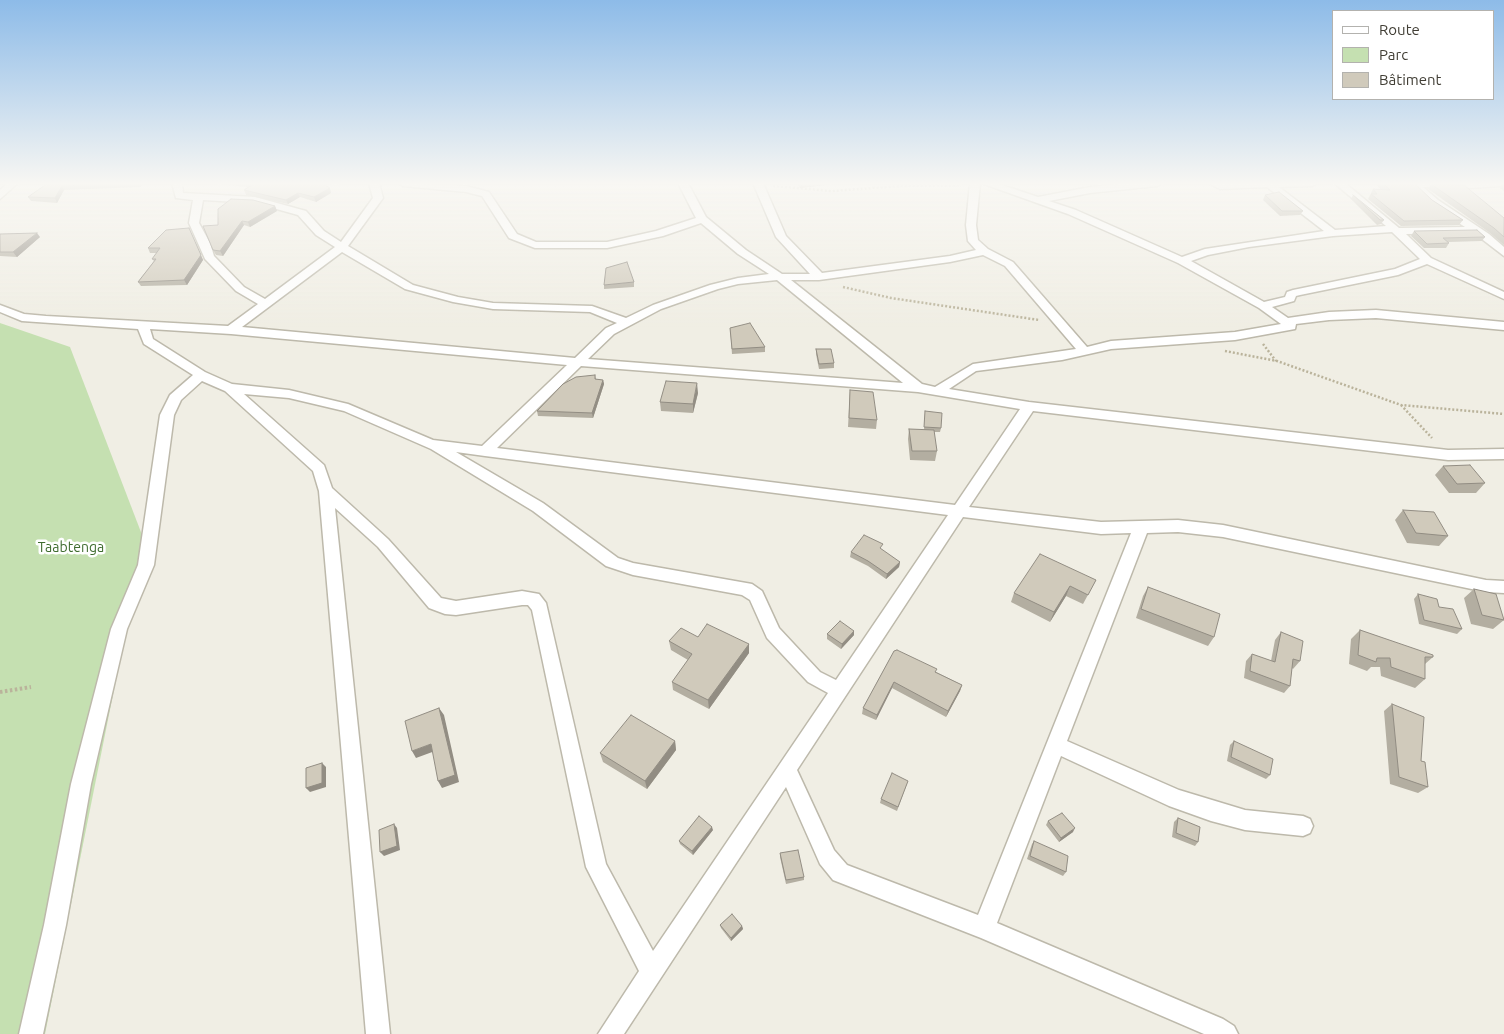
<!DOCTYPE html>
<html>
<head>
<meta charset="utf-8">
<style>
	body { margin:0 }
	#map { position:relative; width:1504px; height:1034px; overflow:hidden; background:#f0eee4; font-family:Ubuntu,sans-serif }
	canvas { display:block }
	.legend { position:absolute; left:1332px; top:10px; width:162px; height:90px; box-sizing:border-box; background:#fff; border:1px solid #b3b2ae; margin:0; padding:6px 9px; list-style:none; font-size:15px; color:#413e35 }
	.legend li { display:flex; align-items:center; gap:10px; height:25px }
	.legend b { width:25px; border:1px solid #b3b2ae }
</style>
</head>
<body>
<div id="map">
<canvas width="1504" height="1034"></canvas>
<ul class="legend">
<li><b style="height:6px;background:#fff"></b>Route</li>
<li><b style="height:14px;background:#c5e0b1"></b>Parc</li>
<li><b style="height:14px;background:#d0cabb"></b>Bâtiment</li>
</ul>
</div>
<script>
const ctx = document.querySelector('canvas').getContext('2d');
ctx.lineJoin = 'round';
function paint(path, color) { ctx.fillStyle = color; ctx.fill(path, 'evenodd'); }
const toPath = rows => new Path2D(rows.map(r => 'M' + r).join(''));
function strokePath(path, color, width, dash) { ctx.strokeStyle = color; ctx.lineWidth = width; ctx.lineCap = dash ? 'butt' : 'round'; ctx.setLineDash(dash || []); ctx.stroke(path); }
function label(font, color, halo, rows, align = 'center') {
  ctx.font = font + ' Ubuntu,sans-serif'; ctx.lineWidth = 5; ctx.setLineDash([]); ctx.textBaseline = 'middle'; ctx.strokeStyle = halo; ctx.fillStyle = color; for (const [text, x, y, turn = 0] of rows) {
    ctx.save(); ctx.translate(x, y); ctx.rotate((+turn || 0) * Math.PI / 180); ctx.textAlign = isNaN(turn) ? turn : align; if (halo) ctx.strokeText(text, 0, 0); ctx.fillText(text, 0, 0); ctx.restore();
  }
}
paint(toPath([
	[0,323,70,347,144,540,45,1034,0,1034]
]), '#c5e0b1');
const minor = toPath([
	[8,183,18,183,0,199,0,190,8,183],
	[172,183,182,183,183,193,255,197,306,211,324,231,341,242,373,198,369,183,379,183,383,198,348,246,413,285,458,297,493,303,592,306,626,318,653,305,710,285,738,278,769,274,738,254,701,223,663,236,607,248,535,248,509,238,482,196,466,192,403,186,398,183,466,186,489,192,517,234,536,242,607,242,656,231,696,218,678,183,688,183,706,217,746,250,782,274,810,274,776,237,753,183,763,183,786,236,822,273,950,256,976,250,968,241,966,225,970,183,980,183,976,225,978,240,988,249,1013,262,1087,347,1111,341,1235,332,1281,324,1259,308,1178,263,1068,214,981,183,996,183,1038,197,1090,187,1129,183,1162,183,1157,186,1090,193,1049,201,1076,210,1182,257,1205,249,1324,231,1267,187,1220,189,1208,183,1317,183,1312,186,1279,187,1335,230,1386,226,1334,183,1345,183,1399,228,1465,227,1430,204,1411,186,1395,186,1390,183,1504,183,1501,186,1470,188,1423,187,1438,200,1489,234,1504,247,1504,256,1474,233,1406,234,1431,258,1504,292,1504,299,1427,264,1398,275,1300,295,1296,296,1294,301,1272,307,1288,318,1329,312,1376,310,1504,322,1504,330,1376,318,1329,320,1296,324,1295,329,1235,340,1111,349,1062,360,976,371,949,389,1029,402,1448,450,1504,449,1504,459,1448,460,1033,411,969,507,1101,522,1178,520,1223,525,1486,580,1504,581,1504,593,1486,592,1223,537,1178,532,1147,533,1067,741,1179,790,1245,810,1303,816,1310,819,1313,826,1310,833,1303,836,1245,830,1211,821,1169,806,1061,756,997,923,1223,1019,1234,1026,1238,1034,1204,1034,981,938,833,880,820,864,786,787,624,1034,598,1034,639,971,586,867,532,610,528,605,522,605,456,615,445,614,429,608,378,547,335,508,390,1034,366,1034,319,491,313,471,225,391,202,381,181,400,174,415,154,565,127,629,91,784,66,925,43,1034,19,1034,44,925,71,784,111,629,138,565,160,415,170,395,193,375,144,344,138,329,22,321,0,312,0,305,24,314,46,316,228,326,258,304,236,291,205,259,189,223,193,200,176,198,172,183],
	[203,200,255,203,298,215,316,235,335,247,265,299,244,287,214,256,210,243,199,223,203,200],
	[1392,232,1420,259,1395,269,1293,290,1287,292,1285,297,1264,302,1191,261,1208,255,1249,247,1333,236,1392,232],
	[342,252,405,289,453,302,493,309,590,312,617,323,606,328,575,358,242,327,342,252],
	[983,255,1005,266,1076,349,973,364,935,387,922,384,791,280,819,280,950,262,983,255],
	[777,280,903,383,588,359,614,334,661,309,718,289,738,284,777,280],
	[150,329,231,334,567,365,482,446,433,440,348,404,289,390,232,384,205,372,153,339,150,329],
	[581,366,918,392,1020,409,955,505,497,448,581,366],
	[244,394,289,398,344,411,431,449,533,511,606,566,633,575,742,595,750,600,767,638,808,682,828,693,653,951,606,864,546,603,539,594,522,591,456,601,441,598,388,539,332,488,324,465,244,394],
	[456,452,485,456,948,515,836,680,820,672,779,628,762,591,752,584,633,563,618,558,543,503,456,452],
	[963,517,1101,534,1131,533,978,915,847,865,834,850,797,770,963,517]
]);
strokePath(minor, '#bdb9ab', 3);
strokePath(toPath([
	[773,186,832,191,901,186,961,185],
	[843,287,891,298,1039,320],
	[1263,344,1276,361],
	[1225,351,1277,361,1401,405,1504,414],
	[1401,405,1432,438]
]), '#bab39b', 2.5, [2, 2]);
strokePath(toPath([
	[0,692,31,687]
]), '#bab39b', 4, [2.5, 2.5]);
paint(minor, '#fff');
paint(toPath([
	[48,183,144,183,140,187,64,190,57,203,31,201,28,197],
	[203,183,366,183,325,185,331,193,316,202,300,197,288,204,246,195,244,190,250,187],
	[796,183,841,183,800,188],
	[1375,183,1414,183,1432,200,1463,220,1459,225,1401,226,1368,199,1373,189,1381,190],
	[1504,183,1504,191,1500,188,1503,184],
	[1431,184,1504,218,1504,245,1490,233,1428,189],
	[1265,195,1303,211,1300,215,1280,216,1263,200],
	[1353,195,1384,220,1381,224,1377,225,1351,199],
	[275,206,277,211,250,227,244,225,223,256,216,255,213,250,218,225],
	[189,228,203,260,187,285,141,286,138,282,154,261,152,259,157,253,150,253,148,248],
	[1414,231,1485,237,1482,241,1448,242,1449,243,1446,248,1424,248,1411,236],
	[0,234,40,237,17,257,0,256],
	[634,282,634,287,604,289,604,285],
	[730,328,765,347,765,352,732,354],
	[816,349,834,363,834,368,819,369,816,354],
	[595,375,596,379,603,380,604,384,593,418,538,416,537,411],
	[850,390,877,420,876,429,848,427],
	[698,393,693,413,661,411,660,402],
	[925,411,941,428,940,432,934,432,937,451,935,461,910,460,908,439,909,429,924,430],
	[1443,466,1485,483,1476,493,1449,493,1435,475],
	[1403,510,1448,536,1439,546,1407,543,1395,520],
	[882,549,882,550,900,562,899,567,886,579,868,566,850,557,851,552],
	[1096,580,1083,604,1066,596,1050,622,1011,602,1014,593],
	[1148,587,1214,637,1208,646,1136,618,1143,596],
	[1474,589,1504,620,1493,629,1471,624,1464,598],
	[1418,594,1439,607,1462,629,1457,634,1419,624,1414,599],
	[1360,630,1433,657,1425,664,1425,679,1415,688,1381,676,1380,667,1371,667,1367,671,1349,664,1351,639],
	[1281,632,1300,661,1293,669,1292,668,1290,686,1284,693,1244,678,1246,661,1252,654,1271,661,1275,640],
	[827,634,854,635,841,649,827,639],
	[698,637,749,644,749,653,709,709,673,690,672,682,688,660,671,650,669,641],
	[894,651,962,685,960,691,946,717,892,688,876,720,862,714,863,708],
	[1392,704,1428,787,1418,793,1390,784,1384,711],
	[675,741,676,750,647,789,603,762,600,753],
	[1234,741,1270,775,1266,779,1227,761,1230,745],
	[908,781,897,811,880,803,881,799],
	[1178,818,1198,842,1195,846,1172,837,1174,822],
	[1048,821,1073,832,1059,842,1046,825],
	[713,830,693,855,680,844,679,841],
	[1034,841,1066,872,1063,876,1027,859,1032,844],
	[780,853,804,877,804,880,786,884,780,857],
	[720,925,742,926,743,929,731,941,721,928]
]), '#b3aea1');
paint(toPath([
	[138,183,144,183,140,187],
	[800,183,841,183,800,188],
	[62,186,64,190,57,203,55,198],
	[330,188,331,193,316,202,314,197],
	[298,193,300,197,288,204,286,200],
	[275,206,277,211,250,227,248,222],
	[242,221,244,225,223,256,220,251],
	[189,228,203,260,187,285,184,280],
	[37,233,40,237,17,257,13,252],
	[603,380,604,384,593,418,592,413],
	[697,383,698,393,693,413,693,404],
	[900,562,899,567,886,579,887,574],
	[1070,586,1066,596,1050,622,1054,612],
	[854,631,854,635,841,649,842,644],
	[749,644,749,653,709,709,708,700],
	[894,682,892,688,876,720,877,715],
	[962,685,960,691,946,717,948,711],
	[439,708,444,715,459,782,442,788,438,781],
	[675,741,676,750,647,789,645,781],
	[431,744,435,751,416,758,412,751],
	[322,763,326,767,326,787,310,792,306,788],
	[394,824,397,828,400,850,384,856,380,852],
	[712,827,713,830,693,855,692,851],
	[1075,828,1073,832,1059,842,1061,838],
	[742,926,743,929,731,941,731,938]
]), '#928d83');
const building = toPath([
	[48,183,131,183,62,186,55,198,28,197,48,183],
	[255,183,322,183,330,188,314,197,298,193,286,200,244,190,255,183],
	[1383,183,1414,183,1432,200,1463,220,1404,221,1371,194,1377,194,1373,189,1390,190,1383,183],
	[1431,184,1464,185,1504,218,1504,237,1494,228,1431,184],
	[1279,192,1303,211,1282,211,1265,195,1279,192],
	[1353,195,1384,220,1380,220,1353,195],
	[231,199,253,200,275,206,248,222,242,221,220,251,213,250,203,226,218,225,218,209,231,199],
	[189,228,201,255,184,280,138,282,156,259,152,259,160,248,148,248,166,230,189,228],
	[1477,230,1485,237,1443,238,1449,243,1427,244,1414,231,1477,230],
	[37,233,13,252,0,252,0,234,37,233],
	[627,262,634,282,604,285,606,268,627,262],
	[750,323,765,347,732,349,730,328,750,323],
	[816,349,831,349,834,363,819,364,816,349],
	[595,375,595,379,603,380,592,413,537,411,563,384,576,377,595,375],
	[666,381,697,383,693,404,660,402,666,381],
	[850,390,873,392,877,420,849,418,850,390],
	[925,411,942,413,941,428,924,427,925,411],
	[909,429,934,430,937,451,912,451,909,429],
	[1470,465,1485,483,1457,484,1443,466,1470,465],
	[1403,510,1434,512,1448,536,1416,533,1403,510],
	[864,535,883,544,880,548,900,562,887,574,868,561,851,552,864,535],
	[1040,554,1096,580,1088,595,1070,586,1054,612,1014,593,1040,554],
	[1148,587,1220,614,1214,637,1141,609,1148,587],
	[1474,589,1496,594,1504,620,1482,615,1474,589],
	[1418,594,1437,599,1439,607,1453,609,1462,629,1424,620,1418,594],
	[840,621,854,631,842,644,827,634,840,621],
	[707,624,749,644,708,700,672,682,692,654,669,641,681,628,698,637,707,624],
	[1360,630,1433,655,1433,657,1425,657,1425,679,1391,667,1390,658,1377,658,1376,662,1358,655,1360,630],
	[1281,632,1303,641,1300,661,1293,659,1290,686,1250,671,1252,654,1275,662,1281,632],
	[897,650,937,669,935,672,962,685,948,711,894,682,877,715,863,708,894,651,897,650],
	[1392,704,1424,717,1421,761,1425,762,1428,787,1399,777,1392,704],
	[439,708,455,775,438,781,431,744,412,751,405,721,439,708],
	[631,715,675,741,645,781,600,753,631,715],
	[1234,741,1273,759,1270,775,1231,757,1234,741],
	[322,763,322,783,306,788,306,768,322,763],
	[892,773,908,781,898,807,881,799,892,773],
	[1062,813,1075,828,1061,838,1048,821,1062,813],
	[699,816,712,827,692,851,679,841,699,816],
	[1178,818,1200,827,1198,842,1176,833,1178,818],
	[394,824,397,846,380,852,379,830,394,824],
	[1034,841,1068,856,1066,872,1030,856,1034,841],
	[798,850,804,877,786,880,780,853,798,850],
	[732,914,742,926,731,938,720,925,732,914]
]);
paint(building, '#d0cabb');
strokePath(building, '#928d83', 1);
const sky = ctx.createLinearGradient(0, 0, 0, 328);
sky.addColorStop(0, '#8dbbe8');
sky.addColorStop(0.56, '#f8f7f3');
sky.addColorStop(1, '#f8f7f300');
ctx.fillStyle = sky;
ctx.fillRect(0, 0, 1504, 328);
label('14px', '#3f6c2f', '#fff', [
	["Taabtenga",71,547]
]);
</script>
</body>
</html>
